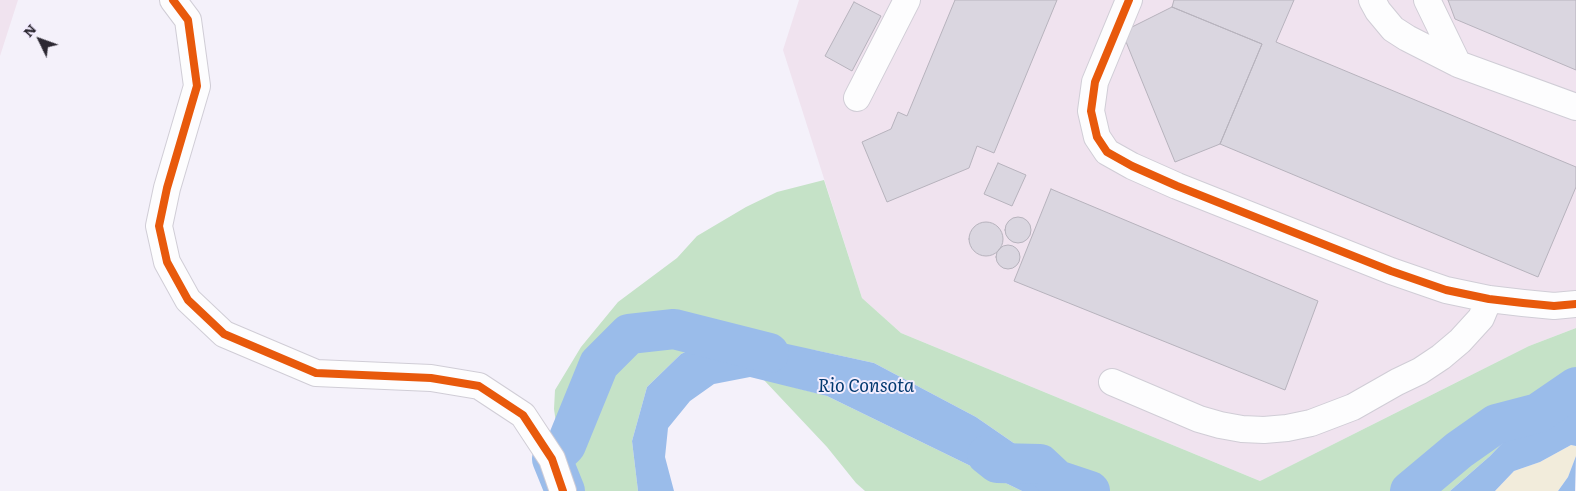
<!DOCTYPE html>
<html>
<head>
<meta charset="utf-8">
<style>
	body { margin:0 }
	#map { position:relative; width:1576px; height:491px; overflow:hidden; background:#f4f1fa; font-family:Literata,serif }
	canvas { display:block }
	.north { position:absolute; left:15px; top:15px; width:50px; height:50px; -webkit-text-stroke:4px #f3edfe; paint-order:stroke; rotate:312deg; font-size:14px; font-weight:700; line-height:20px; text-align:center; color:#2c2832 }
	.north::after { content:''; display:block; margin:auto; width:18px; height:22px; background:#2c2832; clip-path:polygon(50% 0,100% 100%,50% 72%,0 100%) }
</style>
</head>
<body>
<div id="map">
<canvas width="1576" height="491"></canvas>
<div class="north">N</div>
</div>
<script>
const ctx = document.querySelector('canvas').getContext('2d');
ctx.lineJoin = 'round';
function paint(path, color) { ctx.fillStyle = color; ctx.fill(path, 'evenodd'); }
const toPath = rows => new Path2D(rows.map(r => 'M' + r).join(''));
function strokePath(path, color, width, dash) { ctx.strokeStyle = color; ctx.lineWidth = width; ctx.lineCap = dash ? 'butt' : 'round'; ctx.setLineDash(dash || []); ctx.stroke(path); }
function label(font, color, halo, rows, align = 'center') {
  ctx.font = font + ' Literata,serif'; ctx.lineWidth = 4; ctx.setLineDash([]); ctx.textBaseline = 'middle'; ctx.strokeStyle = halo; ctx.fillStyle = color; for (const [text, x, y, turn = 0] of rows) {
    ctx.save(); ctx.translate(x, y); ctx.rotate((+turn || 0) * Math.PI / 180); ctx.textAlign = isNaN(turn) ? turn : align; if (halo) ctx.strokeText(text, 0, 0); ctx.fillText(text, 0, 0); ctx.restore();
  }
}
paint(toPath([
	[0,0,18,0,0,56],
	[799,0,1576,0,1576,328,1529,346,1260,481,901,333,862,298,783,50]
]), '#f0e3ef');
paint(toPath([
	[824,180,862,298,901,333,1260,481,1529,346,1576,328,1576,401,1566,406,1538,413,1512,433,1490,456,1450,491,1071,491,1018,446,976,417,874,363,814,350,715,338,681,354,647,387,632,441,638,491,563,491,552,459,558,437,554,409,555,390,581,347,618,302,677,258,697,236,746,207,777,192],
	[763,379,827,396,1022,491,865,491,856,483,827,447]
]), '#c5e2c7');
paint(toPath([
	[1571,445,1576,446,1576,456,1568,477,1558,491,1495,491,1514,471,1540,462]
]), '#f2ecdb');
paint(toPath([
	[751,336,874,363,976,417,1018,446,1071,491,1022,491,827,396,750,377,714,384,690,401,668,428,665,457,674,491,638,491,632,441,647,387,681,354,715,338],
	[1576,401,1576,446,1571,445,1540,462,1514,471,1495,491,1450,491,1490,456,1512,433,1538,413,1566,406],
	[1576,456,1575,491,1558,491,1568,477]
]), '#9abcea');
strokePath(toPath([
	[987,455,997,463,1040,464,1057,480,1090,491],
	[565,491,552,459,566,445,599,364,629,334,674,329,769,353],
	[1410,491,1459,450,1496,424,1538,413,1576,387]
]), '#9abcea', 40);
const building = toPath([
	[955,0,1057,0,994,153,977,146,969,168,887,202,862,142,891,129,898,112,907,116,955,0],
	[1174,0,1294,0,1276,42,1576,167,1576,187,1538,277,1220,144,1262,44,1172,7,1174,0],
	[1448,0,1576,0,1576,70,1455,19,1448,0],
	[854,2,881,16,852,71,825,56,854,2],
	[1172,7,1262,44,1220,144,1175,162,1122,32,1172,7],
	[998,163,1026,175,1012,206,984,194,998,163],
	[1051,189,1318,301,1285,390,1014,281,1051,189],
	'1005 230a13 13 0 1 1 26 0a13 13 0 1 1-26 0Z',
	'969 239a17 17 0 1 1 34 0a17 17 0 1 1-34 0Z',
	'996 257a12 12 0 1 1 24 0a12 12 0 1 1-24 0Z'
]);
paint(building, '#dad6e0');
strokePath(building, '#b7b3bd', 1);
const minor = toPath([
	[173,0,188,20,197,86,167,188,159,226,167,262,188,300,224,334,316,373,431,378,479,386,523,415,552,459,563,491],
	[1129,0,1095,82,1091,111,1097,137,1107,152,1132,166,1177,186,1391,271,1446,290,1489,299,1523,303,1554,306,1576,304],
	[1372,0,1378,11,1393,29,1407,38,1458,64,1576,107],
	[1427,0,1458,64],
	[857,98,907,0],
	[1112,382,1199,419,1220,425,1242,429,1264,430,1287,428,1311,423,1353,407,1397,382,1420,371,1441,357,1460,341,1481,318,1489,299]
]);
strokePath(minor, '#d0cdd6', 28);
strokePath(minor, '#fdfdfe', 26);
strokePath(toPath([
	[173,0,188,20,197,86,167,188,159,226,167,262,188,300,224,334,316,373,431,378,479,386,523,415,552,459,563,491],
	[1129,0,1095,82,1091,111,1097,137,1107,152,1132,166,1177,186,1391,271,1446,290,1489,299,1523,303,1554,306,1576,304]
]), '#e8590c', 8);
label('italic 18px', '#043a71', '#f3edfe', [
	["Rio Consota",866,387]
]);
</script>
</body>
</html>
